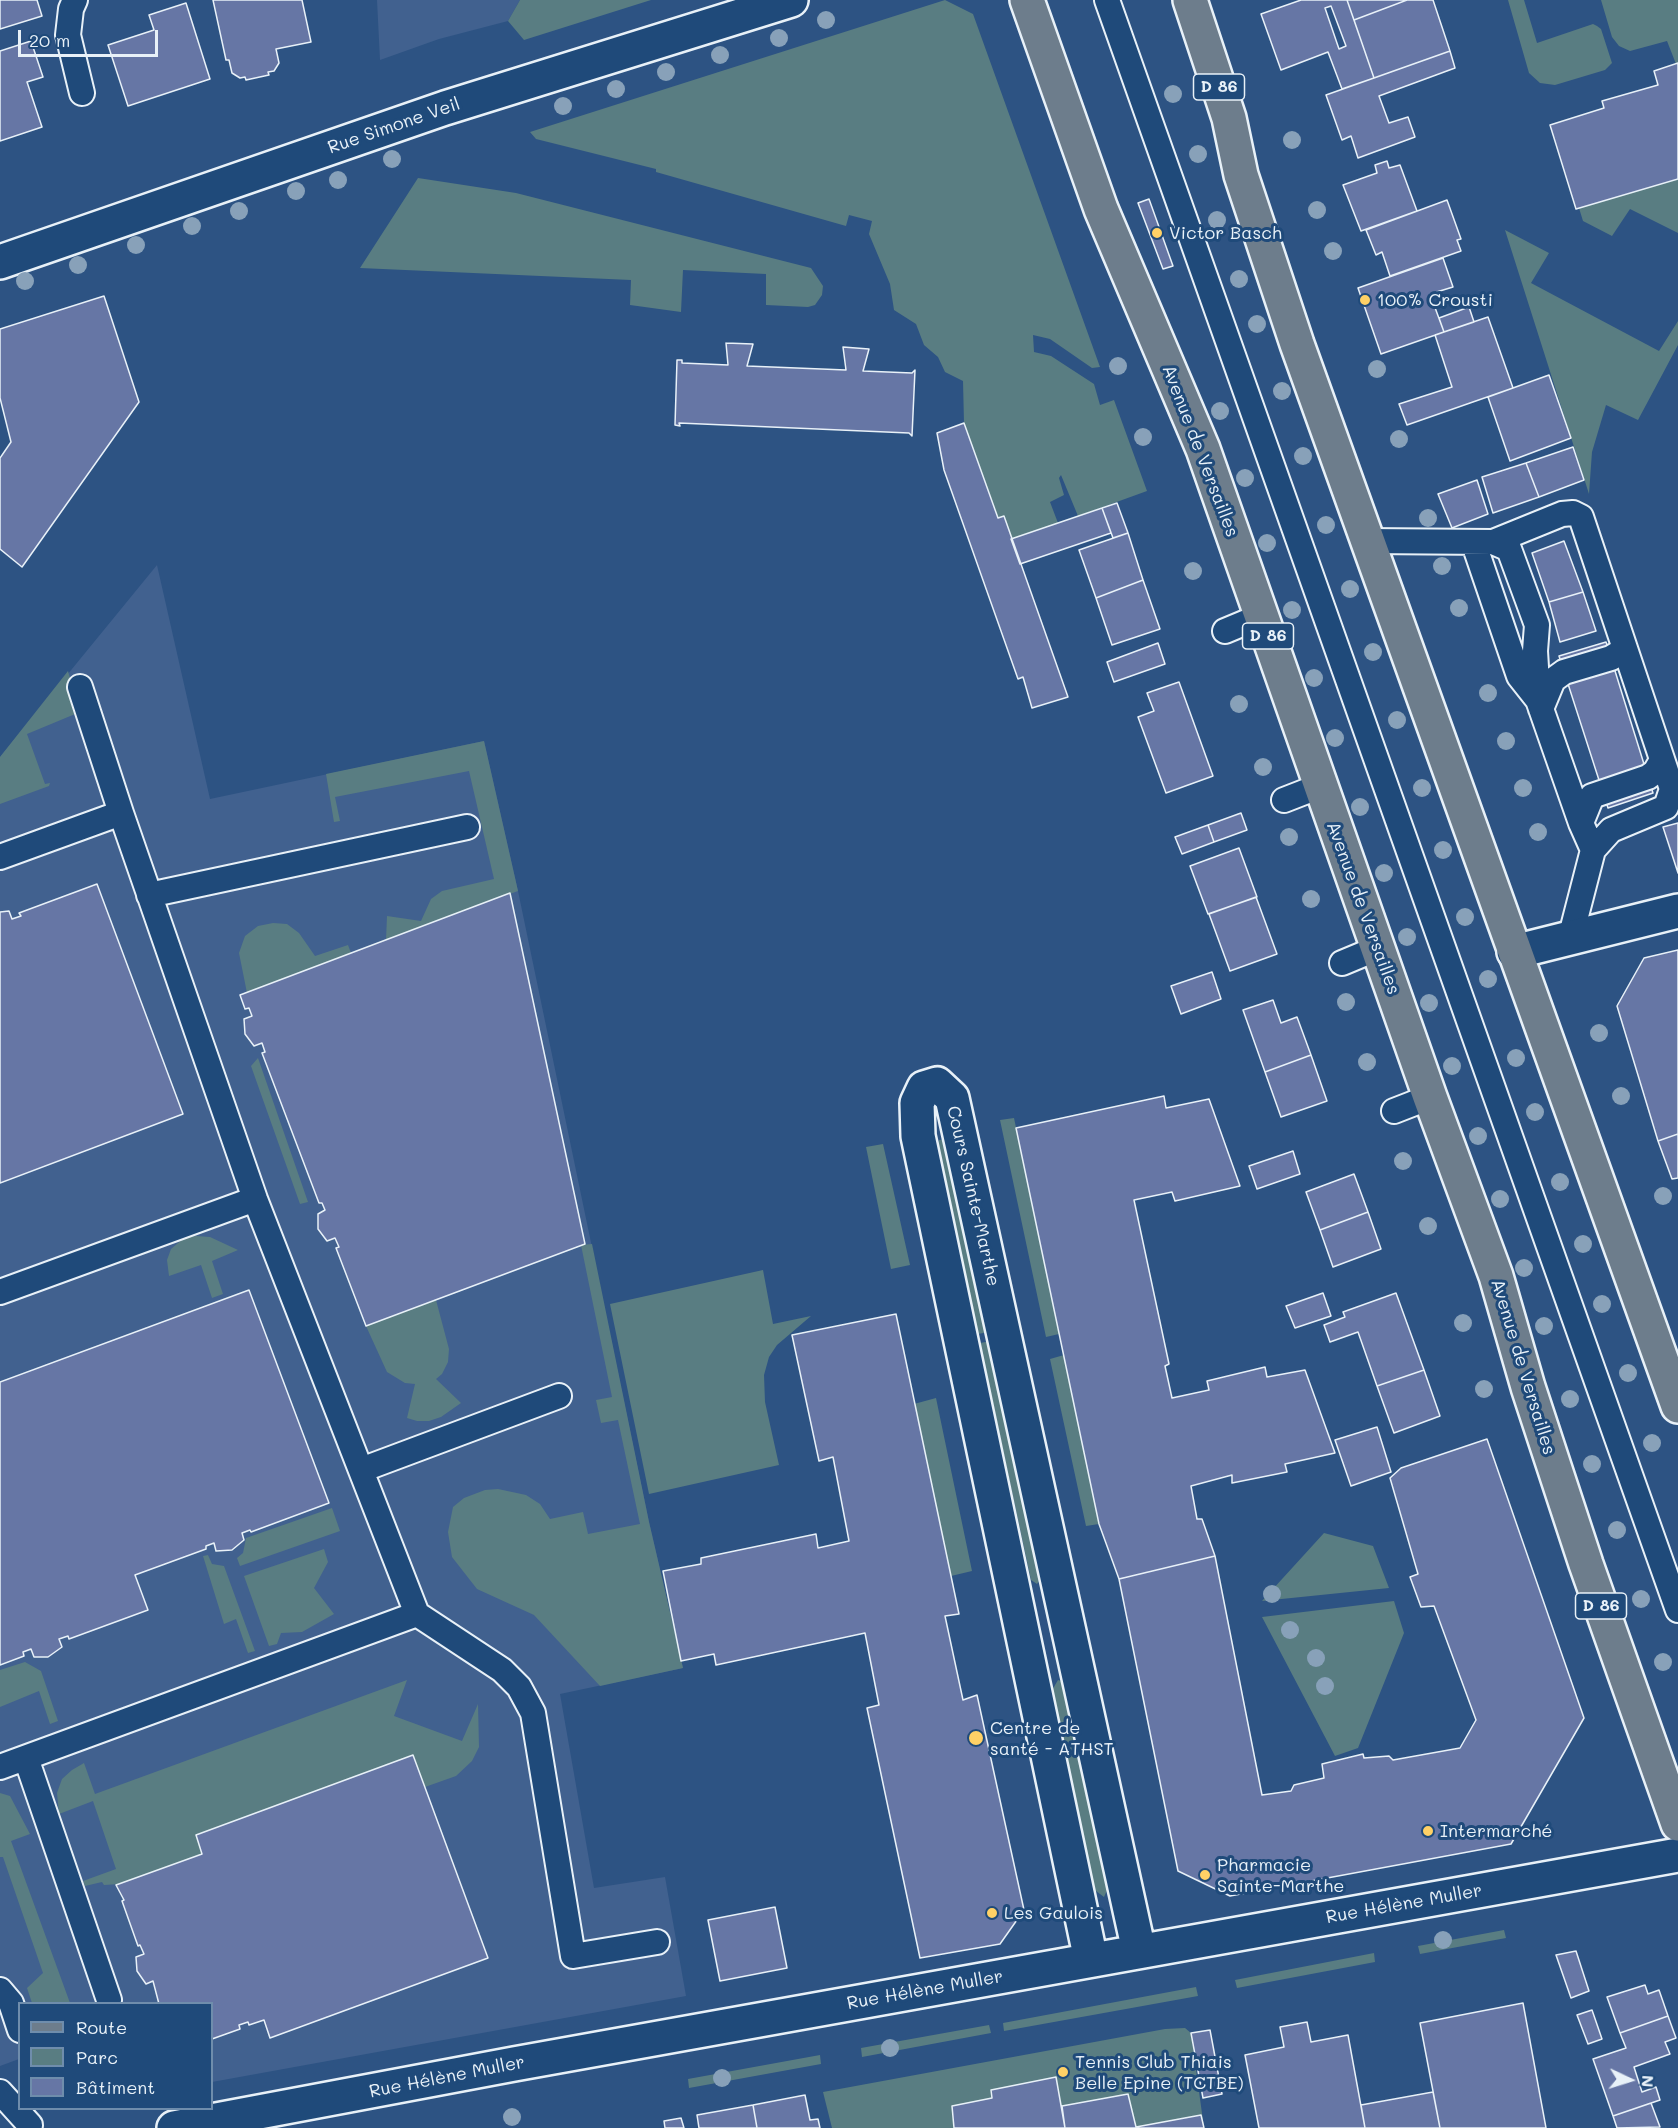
<!DOCTYPE html>
<html>
<head>
<meta charset="utf-8">
<style>
	body { margin:0 }
	#map { position:relative; width:1678px; height:2128px; overflow:hidden; background:#2d5383; font-family:Mali,sans-serif }
	canvas { display:block }
	.legend { position:absolute; left:18px; top:2002px; width:195px; height:108px; box-sizing:border-box; background:#1f4a7a; border:2px solid #6f8dac; margin:0; padding:8px 10px; list-style:none; font-size:18px; color:#e8f1f8 }
	.legend li { display:flex; align-items:center; gap:12px; height:30px }
	.legend b { width:30px; border:2px solid #6f8dac }
	.north { position:absolute; left:1600px; top:2050px; width:60px; height:60px; -webkit-text-stroke:4px #1f4a7a; paint-order:stroke; rotate:94deg; font-size:16px; font-weight:700; line-height:24px; text-align:center; color:#e8f1f8 }
	.north::after { content:''; display:block; margin:auto; width:21px; height:27px; background:#e8f1f8; clip-path:polygon(50% 0,100% 100%,50% 72%,0 100%) }
	.scale { position:absolute; left:18px; top:30px; width:140px; height:27px; box-sizing:border-box; border:3px solid #e8f1f8; border-top:0; padding-left:8px; font-size:18px; line-height:21px; white-space:nowrap; color:#e8f1f8; -webkit-text-stroke:4px #1f4a7a; paint-order:stroke }
</style>
</head>
<body>
<div id="map">
<canvas width="1678" height="2128"></canvas>
<ul class="legend">
<li><b style="height:8px;background:#6d7d8c"></b>Route</li>
<li><b style="height:16px;background:#597d82"></b>Parc</li>
<li><b style="height:16px;background:#6676a5"></b>Bâtiment</li>
</ul>
<div class="north">N</div>
<div class="scale">20 m</div>
</div>
<script>
const ctx = document.querySelector('canvas').getContext('2d');
ctx.lineJoin = 'round';
function paint(path, color) { ctx.fillStyle = color; ctx.fill(path, 'evenodd'); }
const toPath = rows => new Path2D(rows.map(r => 'M' + r).join(''));
function strokePath(path, color, width, dash) { ctx.strokeStyle = color; ctx.lineWidth = width; ctx.lineCap = dash ? 'butt' : 'round'; ctx.setLineDash(dash || []); ctx.stroke(path); }
function label(font, color, halo, rows, align = 'center') {
  ctx.font = font + ' Mali,sans-serif'; ctx.lineWidth = 6; ctx.setLineDash([]); ctx.textBaseline = 'middle'; ctx.strokeStyle = halo; ctx.fillStyle = color; for (const [text, x, y, turn = 0] of rows) {
    ctx.save(); ctx.translate(x, y); ctx.rotate((+turn || 0) * Math.PI / 180); ctx.textAlign = isNaN(turn) ? turn : align; if (halo) ctx.strokeText(text, 0, 0); ctx.fillText(text, 0, 0); ctx.restore();
  }
}
paint(toPath([
	[377,0,520,0,508,21,439,39,380,60],
	[157,565,210,799,484,741,518,891,649,1522,683,1668,560,1694,594,1888,665,1877,686,1996,212,2082,212,2004,20,2004,19,2059,0,2066,0,757]
]), '#41618f');
paint(toPath([
	[520,0,651,0,524,40,508,21],
	[945,0,973,14,1100,367,1092,368,1050,339,1033,335,1034,352,1051,356,1094,384,1100,405,1114,400,1147,491,1078,516,1061,475,1059,478,1064,495,1050,502,1058,523,1011,539,1003,516,998,518,964,423,963,381,945,372,938,357,924,345,916,324,894,310,890,284,869,234,872,221,849,215,846,226,656,172,656,169,536,139,530,132],
	[1508,0,1524,0,1537,43,1593,24,1597,26,1601,29,1612,63,1605,70,1555,85,1540,83,1529,73],
	[1601,0,1678,0,1678,63,1676,64,1667,41,1630,51,1619,46,1612,37],
	[418,178,516,193,811,268,823,286,822,295,815,305,808,307,766,305,766,274,683,270,681,312,630,305,631,280,360,268],
	[1678,179,1678,233,1630,209,1612,236,1583,221,1579,208],
	[1505,230,1549,253,1531,283,1659,351,1678,321,1678,345,1638,420,1606,405,1592,452,1589,494],
	[68,671,80,712,27,734,45,784,50,783,49,786,0,804,0,757],
	[484,741,518,891,386,940,387,916,421,921,431,899,442,891,494,879,469,771,335,797,340,821,334,822,326,774],
	[273,923,287,924,299,933,315,956,348,945,351,953,247,993,239,953,245,936,258,926],
	[258,1058,308,1202,300,1204,251,1066],
	[1014,1118,1059,1334,1046,1337,1000,1120],
	[947,1139,989,1332,978,1334,937,1145,939,1140],
	[883,1144,910,1265,891,1269,866,1147],
	[196,1236,210,1237,238,1250,212,1261,223,1294,212,1298,201,1265,169,1276,167,1260,171,1249,185,1237],
	[592,1244,649,1522,683,1668,600,1686,534,1615,477,1589,452,1557,448,1532,453,1507,464,1498,485,1490,498,1489,526,1495,540,1504,550,1519,583,1512,588,1534,640,1524,618,1420,601,1423,596,1400,612,1397,581,1245],
	[763,1270,773,1324,811,1316,777,1345,769,1357,764,1375,765,1402,779,1465,649,1494,610,1304],
	[436,1300,449,1349,448,1362,442,1374,436,1379,461,1403,441,1417,429,1421,417,1421,407,1418,415,1384,405,1383,387,1372,366,1326],
	[991,1341,1042,1577,1037,1584,1031,1580,980,1343],
	[1064,1355,1099,1524,1086,1526,1050,1359],
	[936,1398,972,1571,951,1576,914,1404],
	[332,1508,340,1531,240,1566,237,1558,243,1553,246,1538],
	[1324,1533,1373,1546,1389,1588,1262,1601],
	[324,1549,328,1562,314,1588,334,1614,302,1632,281,1633,277,1644,269,1646,244,1576],
	[208,1555,212,1564,224,1566,255,1651,248,1653,236,1619,224,1624,203,1556],
	[1394,1601,1404,1633,1358,1748,1335,1756,1262,1617],
	[25,1662,41,1671,58,1721,50,1724,39,1691,0,1707,0,1670],
	[407,1680,394,1716,462,1741,478,1704,479,1747,472,1761,456,1776,425,1787,413,1755,196,1835,202,1854,120,1884,104,1885,102,1882,85,1886,83,1881,116,1869,93,1801,59,1814,57,1793,62,1779,72,1770,84,1763,95,1794],
	[1058,1680,1064,1682,1110,1884,1104,1897,1092,1888,1051,1692],
	[0,1793,10,1796,30,1834,11,1841,70,2003,32,2003,27,1988,43,1973,3,1857,0,1857],
	[1504,1930,1506,1938,1420,1954,1418,1946],
	[1374,1953,1375,1962,1237,1988,1235,1980],
	[1196,1987,1198,1996,1004,2031,1003,2023],
	[989,2025,991,2033,862,2057,861,2048],
	[1185,2028,1191,2033,1204,2128,832,2128,823,2092,1165,2029],
	[820,2055,821,2064,689,2088,688,2079]
]), '#597d82');
const building = toPath([
	[0,0,37,0,42,16,0,29,0,0],
	[213,0,302,0,311,42,276,49,279,63,274,71,268,72,269,75,246,80,245,77,240,78,232,73,229,60,226,60,213,0],
	[1301,0,1347,0,1374,78,1342,89,1328,52,1281,70,1261,14,1301,0],
	[1331,6,1346,46,1339,49,1325,8,1331,6],
	[1347,0,1407,0,1354,20,1347,0],
	[1407,0,1433,0,1450,51,1374,78,1354,20,1407,0],
	[186,3,210,79,128,106,108,45,154,30,149,15,186,3],
	[31,41,43,77,27,82,42,127,0,141,0,51,31,41],
	[1450,51,1455,68,1379,96,1389,123,1408,117,1415,137,1358,158,1351,136,1342,140,1326,95,1450,51],
	[1678,63,1678,179,1576,209,1550,125,1604,108,1602,101,1658,85,1654,71,1678,63],
	[1387,161,1389,168,1400,165,1417,211,1361,231,1343,185,1377,173,1375,165,1387,161],
	[1149,199,1173,266,1163,269,1138,203,1149,199],
	[1447,200,1461,239,1457,240,1461,251,1390,276,1382,252,1376,255,1366,230,1447,200],
	[1443,258,1453,287,1430,294,1444,332,1381,354,1358,288,1443,258],
	[104,296,139,402,22,567,0,549,0,458,11,442,0,398,0,329,104,296],
	[1469,307,1474,322,1444,332,1439,318,1469,307],
	[1488,317,1513,388,1407,425,1399,404,1452,387,1435,335,1488,317],
	[726,343,753,344,747,366,846,370,843,347,869,349,863,371,912,373,915,370,912,436,909,433,679,423,680,426,675,425,677,360,682,360,682,363,728,365,726,343],
	[1549,375,1571,438,1510,461,1488,397,1549,375],
	[964,423,998,518,1004,516,1068,697,1032,708,1023,677,1018,679,944,470,937,433,964,423],
	[1573,447,1584,480,1539,497,1526,463,1573,447],
	[1526,463,1539,497,1493,513,1482,477,1526,463],
	[1477,480,1488,514,1452,528,1438,494,1477,480],
	[1117,503,1128,533,1113,538,1102,508,1117,503],
	[1102,508,1111,533,1020,564,1011,539,1102,508],
	[1128,533,1143,580,1096,598,1079,550,1128,533],
	[1564,541,1583,592,1549,602,1532,553,1564,541],
	[1143,580,1160,629,1112,645,1096,598,1143,580],
	[1583,592,1596,631,1560,642,1549,602,1583,592],
	[1606,642,1653,793,1608,808,1559,656,1606,642],
	[1158,643,1165,664,1114,682,1107,662,1158,643],
	[1179,682,1213,776,1166,793,1138,717,1154,711,1147,693,1179,682],
	[1241,813,1247,830,1214,842,1208,825,1241,813],
	[1678,823,1678,873,1663,827,1678,823],
	[1208,825,1214,842,1182,854,1175,837,1208,825],
	[1239,848,1257,897,1208,914,1190,866,1239,848],
	[97,884,183,1114,0,1183,0,912,9,911,12,919,21,916,19,913,97,884],
	[510,893,585,1244,366,1326,336,1248,339,1247,335,1238,327,1241,318,1229,318,1214,325,1210,322,1203,319,1203,262,1053,265,1052,262,1043,254,1046,245,1034,244,1019,252,1016,249,1008,245,1009,240,995,510,893],
	[1256,897,1277,954,1230,971,1209,914,1256,897],
	[1678,950,1678,1134,1658,1141,1617,1006,1644,958,1678,950],
	[1212,972,1221,999,1181,1014,1171,986,1212,972],
	[1273,1000,1281,1023,1297,1017,1311,1055,1265,1072,1243,1010,1273,1000],
	[1311,1055,1327,1101,1281,1117,1265,1072,1311,1055],
	[1164,1096,1166,1108,1209,1099,1240,1186,1175,1201,1172,1192,1134,1200,1169,1364,1165,1366,1172,1398,1209,1390,1207,1381,1265,1367,1267,1377,1305,1370,1335,1453,1285,1464,1287,1472,1232,1483,1232,1475,1191,1486,1197,1519,1202,1519,1215,1556,1119,1579,1099,1524,1016,1128,1164,1096],
	[1678,1134,1678,1178,1672,1179,1658,1141,1678,1134],
	[1293,1151,1300,1174,1257,1189,1249,1166,1293,1151],
	[1354,1174,1368,1212,1320,1230,1306,1192,1354,1174],
	[1368,1212,1381,1249,1333,1267,1320,1230,1368,1212],
	[249,1290,329,1503,251,1532,250,1530,242,1533,244,1540,232,1550,216,1551,214,1543,206,1546,206,1549,135,1575,148,1610,69,1639,68,1636,59,1639,62,1647,48,1657,34,1657,31,1649,23,1652,24,1656,0,1665,0,1382,249,1290],
	[1323,1293,1331,1316,1295,1328,1286,1306,1323,1293],
	[1396,1293,1424,1370,1377,1386,1358,1332,1330,1342,1324,1325,1345,1317,1343,1312,1396,1293],
	[896,1314,959,1614,945,1616,963,1700,977,1695,1024,1910,1000,1944,920,1958,867,1708,879,1705,865,1633,716,1665,714,1654,681,1661,663,1571,701,1564,701,1558,816,1534,818,1548,849,1541,833,1457,819,1461,792,1335,896,1314],
	[1424,1370,1440,1416,1394,1433,1377,1386,1424,1370],
	[1377,1427,1391,1472,1351,1486,1335,1440,1377,1427],
	[1487,1439,1584,1718,1511,1844,1230,1896,1178,1871,1119,1579,1215,1556,1262,1795,1291,1791,1294,1785,1324,1778,1322,1764,1363,1754,1364,1758,1389,1756,1393,1760,1460,1748,1476,1720,1434,1606,1421,1607,1410,1577,1418,1574,1390,1478,1401,1468,1487,1439],
	[413,1755,488,1958,270,2038,264,2020,249,2025,248,2022,239,2025,240,2029,212,2039,212,2004,159,2004,153,1981,146,1984,137,1971,136,1957,144,1954,140,1945,138,1946,122,1901,124,1900,116,1885,202,1854,196,1835,413,1755],
	[775,1907,787,1968,720,1981,708,1920,775,1907],
	[1576,1951,1589,1991,1571,1998,1556,1955,1576,1951],
	[1645,1985,1648,1994,1659,1990,1668,2016,1620,2033,1607,1997,1645,1985],
	[1523,2003,1546,2128,1440,2128,1420,2023,1523,2003],
	[1592,2010,1602,2039,1588,2044,1577,2015,1592,2010],
	[1668,2016,1676,2038,1665,2042,1670,2054,1634,2067,1642,2092,1656,2087,1660,2100,1613,2116,1593,2059,1626,2048,1620,2033,1668,2016],
	[1307,2022,1311,2042,1348,2035,1365,2128,1259,2128,1245,2055,1284,2047,1280,2027,1307,2022],
	[1210,2030,1222,2094,1203,2098,1191,2033,1210,2030],
	[1056,2077,1065,2128,954,2128,952,2106,992,2098,991,2090,1056,2077],
	[1433,2092,1440,2128,1365,2128,1361,2105,1433,2092],
	[1128,2094,1136,2127,1201,2115,1204,2128,1065,2128,1062,2106,1128,2094],
	[805,2095,810,2120,818,2119,820,2128,757,2128,753,2105,805,2095],
	[1651,2103,1660,2127,1617,2128,1613,2116,1651,2103],
	[753,2105,757,2128,699,2128,697,2115,753,2105],
	[681,2118,684,2128,665,2128,664,2121,681,2118]
]);
paint(building, '#6676a5');
strokePath(building, '#e8f1f8', 1.5);
const lane = toPath([
	[75,0,71,9,68,35,82,93],
	[1107,0,1678,1610],
	[1366,541,1493,542,1509,549,1537,625,1535,651,1538,700,1581,823,1593,850,1570,939],
	[1493,542,1562,514,1573,513,1581,517,1672,789,1666,807,1611,830,1593,850],
	[1474,544,1519,676,1538,700],
	[1225,631,1261,616],
	[1541,709,1553,680,1564,672,1611,658,1624,650],
	[1284,800,1320,786],
	[121,813,255,1199,417,1614,502,1670,519,1687,533,1713,573,1956,657,1942],
	[1581,823,1592,796,1648,777,1655,772,1662,760],
	[0,857,121,813,80,687],
	[149,895,467,827],
	[1342,963,1378,948],
	[1394,1111,1430,1097],
	[0,1292,255,1199],
	[361,1470,559,1396],
	[26,1758,109,2000],
	[0,1767,417,1614],
	[0,1990,11,2003,20,2030],
	[0,2092,30,2125]
]);
const street = toPath([
	[0,262,445,108,791,0],
	[1514,952,1678,911],
	[1091,1960,918,1136,917,1103,924,1088,937,1084,952,1098,1139,1951],
	[174,2128,514,2064,1678,1855]
]);
const primary = toPath([
	[1027,0,1101,209,1203,449,1430,1097,1496,1276,1528,1387,1586,1564,1678,1824],
	[1190,0,1229,118,1241,175,1297,344,1678,1406]
]);
strokePath(lane, '#e8f1f8', 28);
strokePath(street, '#e8f1f8', 38);
strokePath(primary, '#e8f1f8', 38);
strokePath(lane, '#1f4a7a', 24);
strokePath(street, '#1f4a7a', 33);
strokePath(primary, '#6d7d8c', 33);
ctx.fillStyle = '#88a1b9';
for (const [x, y] of [
	[826,20],
	[779,38],
	[720,55],
	[666,72],
	[616,89],
	[1173,94],
	[563,106],
	[1292,140],
	[1198,154],
	[392,159],
	[338,180],
	[296,191],
	[1317,210],
	[239,211],
	[1217,220],
	[192,226],
	[136,245],
	[1333,251],
	[78,265],
	[1239,279],
	[25,281],
	[1257,324],
	[1118,366],
	[1377,369],
	[1282,391],
	[1220,411],
	[1143,437],
	[1399,439],
	[1303,456],
	[1245,478],
	[1428,518],
	[1326,525],
	[1267,543],
	[1442,566],
	[1193,571],
	[1350,589],
	[1459,608],
	[1292,610],
	[1373,652],
	[1314,678],
	[1488,693],
	[1239,704],
	[1397,720],
	[1335,738],
	[1506,741],
	[1263,767],
	[1422,788],
	[1523,788],
	[1360,807],
	[1538,832],
	[1289,837],
	[1443,850],
	[1384,873],
	[1311,899],
	[1465,917],
	[1407,937],
	[1488,979],
	[1346,1002],
	[1429,1003],
	[1599,1033],
	[1516,1058],
	[1367,1062],
	[1452,1066],
	[1621,1096],
	[1535,1112],
	[1478,1136],
	[1403,1161],
	[1560,1182],
	[1663,1196],
	[1500,1199],
	[1428,1226],
	[1583,1244],
	[1524,1268],
	[1602,1304],
	[1463,1323],
	[1544,1326],
	[1628,1373],
	[1484,1389],
	[1570,1399],
	[1652,1443],
	[1592,1464],
	[1617,1530],
	[1272,1594],
	[1641,1599],
	[1290,1630],
	[1316,1658],
	[1663,1662],
	[1325,1686],
	[1443,1940],
	[890,2048],
	[722,2078],
	[512,2117]
]) { ctx.beginPath(); ctx.arc(x, y, 9, 0, 2 * Math.PI); ctx.fill(); }
for (const [x, y, r, color] of [
	[1157,233,6,"#ffd166"],
	[1365,300,6,"#ffd166"],
	[976,1738,8,"#ffd166"],
	[1428,1831,6,"#ffd166"],
	[1205,1875,6,"#ffd166"],
	[992,1913,6,"#ffd166"],
	[1063,2072,6,"#ffd166"]
]) { const dot = new Path2D(); dot.arc(x, y, r, 0, 2 * Math.PI); ctx.fillStyle = color; ctx.fill(dot); strokePath(dot, '#1f4a7a', 2); }
for (const [x, y, w] of [
	[1219,87,51],
	[1268,636,51],
	[1601,1606,51]
]) { const box = new Path2D(); box.roundRect(x - w / 2, y - 13, w, 26, 4.5); ctx.fillStyle = '#1f4a7a'; ctx.fill(box); strokePath(box, '#e8f1f8', 1.5); }
label('bold 16px', '#e8f1f8', null, [
	["D 86",1219,87],
	["D 86",1268,636],
	["D 86",1601,1606]
]);
label('18px', '#e8f1f8', '#1f4a7a', [
	["Rue Simone Veil",394,126,-19],
	["Avenue de Versailles",1200,451,69],
	["Avenue de Versailles",1363,908,70],
	["Cours Sainte-Marthe",973,1196,77],
	["Avenue de Versailles",1523,1367,73],
	["Rue Hélène Muller",1404,1904,-10],
	["Rue Hélène Muller",925,1990,-10],
	["Rue Hélène Muller",447,2077,-11]
]);
label('18px', '#e8f1f8', '#1f4a7a', [
	["Victor Basch",1169,233],
	["100% Crousti",1377,300],
	["Centre de",990,1728],
	["santé - ATHST",990,1749],
	["Intermarché",1440,1831],
	["Pharmacie",1217,1865],
	["Sainte-Marthe",1217,1886],
	["Les Gaulois",1004,1913],
	["Tennis Club Thiais",1075,2062],
	["Belle Epine (TCTBE)",1075,2083]
], 'left');
</script>
</body>
</html>
